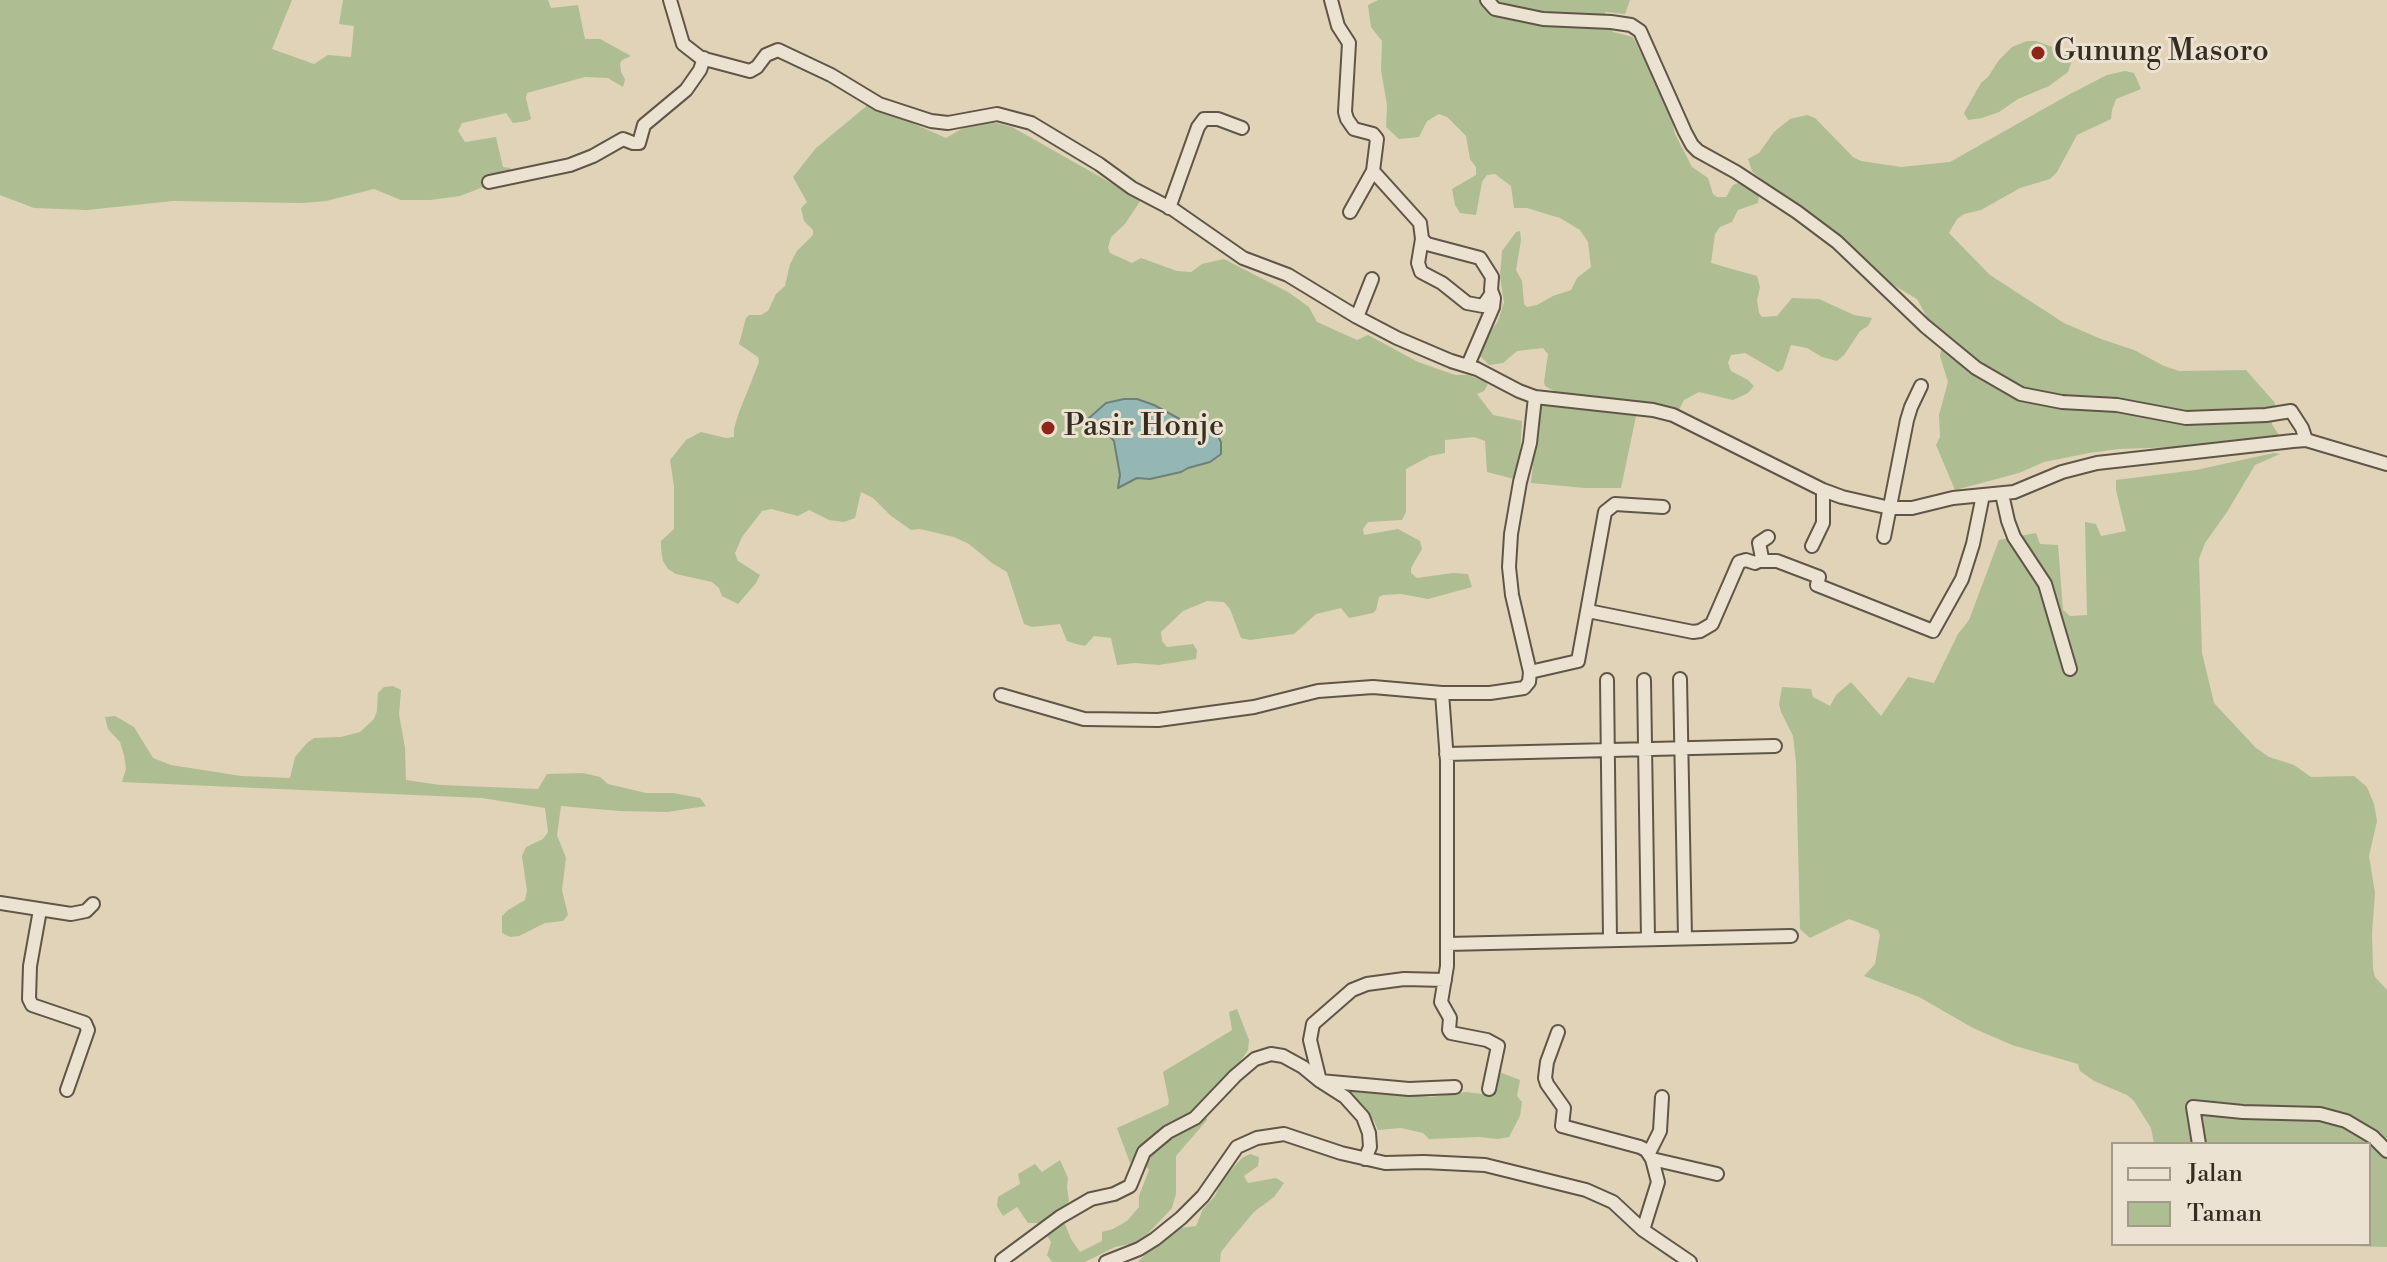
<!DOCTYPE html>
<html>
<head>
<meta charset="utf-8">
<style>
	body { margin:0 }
	#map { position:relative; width:2387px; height:1262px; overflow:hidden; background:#e0d3b8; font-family:"Libre Bodoni",serif }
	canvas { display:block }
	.legend { position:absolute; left:2111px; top:1142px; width:260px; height:104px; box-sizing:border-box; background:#ebe2d1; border:2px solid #a29a8b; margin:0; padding:10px 14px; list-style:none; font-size:24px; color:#352d22 }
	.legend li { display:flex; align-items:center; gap:16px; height:40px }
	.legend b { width:40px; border:2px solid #a29a8b }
</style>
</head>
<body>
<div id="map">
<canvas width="2387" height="1262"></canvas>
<ul class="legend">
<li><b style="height:10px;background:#ebe2d1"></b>Jalan</li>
<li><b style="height:22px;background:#aebd92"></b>Taman</li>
</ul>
</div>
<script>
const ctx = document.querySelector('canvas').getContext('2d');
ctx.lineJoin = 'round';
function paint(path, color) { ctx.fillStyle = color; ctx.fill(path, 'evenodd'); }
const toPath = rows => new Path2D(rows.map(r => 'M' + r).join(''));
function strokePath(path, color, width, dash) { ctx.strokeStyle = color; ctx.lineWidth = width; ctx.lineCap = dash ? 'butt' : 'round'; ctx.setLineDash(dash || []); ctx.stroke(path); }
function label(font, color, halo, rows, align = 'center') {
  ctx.font = font + ' "Libre Bodoni",serif'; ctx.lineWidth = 6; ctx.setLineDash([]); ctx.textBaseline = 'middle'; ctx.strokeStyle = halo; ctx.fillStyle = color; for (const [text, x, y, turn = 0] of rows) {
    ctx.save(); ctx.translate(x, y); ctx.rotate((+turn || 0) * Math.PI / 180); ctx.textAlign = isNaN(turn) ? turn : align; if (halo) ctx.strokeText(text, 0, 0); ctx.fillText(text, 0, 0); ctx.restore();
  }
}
paint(toPath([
	[0,0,292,0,272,49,314,64,328,55,351,57,354,26,339,24,343,0,548,0,551,8,578,5,585,39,600,39,631,56,622,60,620,63,621,72,625,79,623,87,608,78,585,77,527,93,526,98,531,119,527,121,513,123,506,113,462,123,458,131,465,142,496,137,503,167,510,168,514,179,486,186,460,196,430,200,401,200,374,189,326,201,303,203,173,201,87,210,34,208,0,195],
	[1378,0,1630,0,1625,14,1605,12,1610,28,1613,32,1633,37,1669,109,1675,134,1692,167,1708,178,1713,194,1717,197,1726,197,1733,185,1741,182,1759,194,1758,203,1738,210,1732,222,1720,227,1715,234,1711,263,1757,276,1760,287,1757,300,1759,313,1762,317,1777,316,1792,298,1819,299,1854,315,1872,318,1868,326,1860,331,1844,355,1837,361,1822,357,1807,348,1791,345,1783,369,1778,372,1745,353,1731,355,1728,363,1731,371,1748,380,1754,386,1748,393,1733,400,1699,392,1684,400,1678,412,1643,403,1607,401,1556,392,1545,386,1544,382,1548,354,1543,348,1517,351,1503,363,1489,365,1480,356,1480,347,1498,321,1504,302,1500,277,1502,251,1516,232,1520,231,1521,240,1516,270,1522,281,1524,304,1527,307,1537,305,1553,296,1571,290,1577,278,1591,267,1588,242,1580,230,1560,218,1527,208,1514,208,1511,186,1495,174,1487,175,1482,182,1476,215,1460,213,1455,205,1452,189,1476,175,1476,167,1470,159,1466,136,1447,117,1439,114,1427,121,1419,137,1399,139,1386,127,1387,105,1381,70,1382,41,1371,27,1368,5],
	[2027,41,2036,41,2066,52,2071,63,2068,72,2049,86,2018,99,1999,112,1982,118,1968,120,1964,113,1981,83,1988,77,1999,60,2012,47],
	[2125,71,2134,73,2141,89,2116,99,2112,110,2111,119,2077,135,2057,172,2050,179,2020,188,1981,210,1964,214,1957,219,1949,233,1990,275,2064,323,2101,339,2134,350,2164,366,2179,371,2246,370,2275,403,2272,424,2280,437,2209,446,2119,449,2089,453,2044,462,2019,473,1955,490,1936,445,1940,437,1939,415,1948,382,1940,356,1945,334,1928,319,1917,299,1895,286,1819,220,1766,184,1752,171,1748,159,1759,153,1774,132,1790,119,1807,115,1815,118,1853,157,1861,161,1901,167,1950,162,2070,94,2107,75],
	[869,104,946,138,970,124,989,121,1012,127,1141,200,1125,224,1111,237,1108,248,1110,253,1132,263,1141,258,1177,271,1191,272,1202,264,1224,259,1288,292,1309,307,1317,322,1357,340,1368,335,1418,362,1455,375,1468,375,1484,381,1488,384,1484,391,1477,394,1493,415,1522,421,1520,455,1514,479,1487,472,1485,441,1474,437,1445,440,1445,453,1430,456,1406,469,1406,512,1402,520,1368,522,1363,529,1364,535,1398,529,1420,541,1422,549,1411,568,1411,573,1417,578,1453,573,1468,574,1472,587,1428,599,1401,594,1383,595,1379,597,1376,610,1373,613,1349,618,1341,608,1316,614,1294,634,1250,640,1241,638,1230,609,1224,602,1207,601,1183,611,1161,632,1162,641,1167,647,1193,644,1197,650,1196,659,1159,665,1135,663,1117,665,1111,638,1094,636,1085,646,1076,644,1067,641,1060,624,1032,627,1024,624,1007,572,992,563,969,544,954,537,920,529,911,530,890,515,873,498,861,492,855,518,844,522,829,520,809,510,798,516,771,509,762,511,742,537,735,553,738,561,760,575,756,583,738,604,722,596,719,588,712,582,676,574,668,569,663,561,661,549,661,541,674,529,674,486,670,460,686,440,701,432,726,438,734,437,734,429,738,415,759,362,758,357,739,344,746,318,749,315,761,315,768,311,776,294,785,286,790,264,797,251,813,235,813,230,804,221,801,208,807,202,793,177,816,148],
	[1154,405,1185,422,1215,431,1210,462,1188,468,1181,472,1150,479,1137,478,1119,488,1120,475,1114,441,1109,434],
	[1539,405,1636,416,1621,488,1585,488,1531,483],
	[2274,453,2280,454,2255,465,2227,512,2205,543,2199,559,2202,653,2214,703,2255,747,2269,757,2294,765,2311,777,2354,776,2367,787,2374,804,2377,821,2369,856,2375,893,2372,933,2373,969,2375,977,2387,990,2387,1247,2350,1246,2351,1244,2369,1244,2369,1144,2154,1144,2151,1128,2134,1101,2127,1095,2094,1081,2080,1071,2078,1064,2012,1045,1973,1028,1919,997,1864,976,1875,964,1880,935,1878,930,1849,919,1810,938,1800,929,1796,762,1793,736,1781,712,1779,704,1782,687,1811,689,1813,697,1830,706,1836,695,1851,682,1881,716,1908,677,1934,683,1958,634,1969,620,1999,540,2036,533,2040,544,2058,545,2063,610,2070,616,2087,615,2085,522,2096,524,2101,536,2126,531,2116,490,2116,480,2196,470],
	[393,686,401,690,399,714,405,748,406,780,440,785,538,789,547,774,583,773,600,777,608,784,646,793,673,793,700,798,706,806,667,812,620,811,561,806,557,835,566,858,562,890,568,915,563,921,545,923,519,936,510,937,502,933,502,916,508,910,525,900,527,891,522,856,526,847,543,839,548,832,545,808,482,798,122,782,126,769,124,755,120,742,108,729,105,717,115,716,134,727,153,758,171,765,241,776,290,778,295,757,307,743,314,738,341,737,360,732,374,719,377,711,378,693,384,687],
	[1237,1009,1249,1040,1248,1050,1235,1069,1204,1100,1207,1120,1176,1156,1176,1194,1172,1208,1140,1242,1115,1247,1085,1262,1052,1262,1047,1255,1051,1242,1042,1227,1037,1223,1028,1223,1017,1207,1003,1216,997,1206,998,1197,1020,1184,1018,1174,1035,1164,1042,1172,1060,1160,1068,1178,1067,1187,1069,1201,1060,1212,1071,1239,1080,1252,1102,1241,1102,1232,1113,1229,1127,1221,1139,1207,1139,1196,1149,1170,1137,1154,1130,1163,1117,1128,1168,1105,1169,1101,1163,1072,1232,1030,1229,1012],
	[1499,1072,1520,1080,1517,1096,1522,1102,1520,1116,1509,1137,1498,1139,1479,1137,1429,1139,1423,1133,1401,1128,1378,1130,1374,1121,1358,1105,1348,1089,1431,1097,1466,1092,1482,1094,1491,1093],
	[1250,1154,1259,1157,1258,1166,1244,1176,1248,1183,1276,1178,1284,1183,1274,1197,1254,1212,1232,1238,1221,1252,1220,1262,1138,1262,1163,1236,1179,1228,1196,1226,1203,1209,1215,1196,1222,1180,1242,1158]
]), '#aebd92');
const water = toPath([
	[1124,399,1137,399,1154,405,1185,422,1215,431,1221,442,1221,454,1210,462,1188,468,1181,472,1150,479,1137,478,1118,488,1120,475,1114,441,1108,434,1092,432,1089,418,1106,403,1124,399]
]);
paint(water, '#94b7b3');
strokePath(water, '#6e8079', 2);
const minor = toPath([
	[670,0,683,44,701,58,750,71,757,67,766,55,778,50,831,75,879,104,931,121,948,123,997,114,1031,123,1099,164,1132,188,1174,210,1243,258,1288,275,1357,317,1397,338,1451,361,1477,369,1519,391,1535,397,1653,410,1673,415,1823,490,1842,497,1890,508,1912,508,1953,498,2014,492,2062,472,2097,463,2293,441,2306,440,2387,464],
	[1331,0,1338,26,1349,43,1345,112,1347,119,1354,129,1373,134,1377,139,1373,171,1350,212],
	[1487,0,1495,9,1543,19,1611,22,1631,25,1640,31,1685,132,1692,145,1698,151,1736,172,1797,212,1837,242,1925,326,1976,368,2021,394,2062,402,2117,405,2186,418,2266,415,2291,411,2302,428,2306,440],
	[1373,171,1420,223,1422,239,1418,263,1421,272,1442,283,1467,303,1483,306,1492,293],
	[489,182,570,165,593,156,623,139,633,143,639,143,644,125,686,90,700,70,704,58],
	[1169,208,1198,127,1204,119,1218,119,1242,128],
	[1422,239,1427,244,1480,258,1492,277,1491,290,1494,298,1493,307,1468,365],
	[1357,317,1372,279],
	[2002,494,2008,521,2014,537,2045,584,2070,669],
	[1884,537,1907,420,1911,407,1921,386],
	[1812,546,1823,523,1823,490],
	[1759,561,1777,561,1819,577,1817,585,1933,631,1962,579,1973,544,1983,495],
	[1588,611,1693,632,1700,631,1712,624,1739,562,1746,560,1755,563,1759,561,1762,558,1759,543,1768,537],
	[1530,672,1578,661,1605,512,1615,504,1663,507],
	[1680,679,1685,938],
	[1607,680,1610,940],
	[1644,680,1648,939],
	[1442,693,1447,761,1447,966,1441,1002,1450,1018,1449,1030,1451,1033,1487,1040,1498,1046,1489,1089],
	[1001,695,1084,719,1158,720,1254,707,1318,691,1373,687,1442,693,1490,693,1524,688,1529,682,1530,672,1512,595,1509,567,1511,534,1520,482,1530,443,1535,397],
	[1446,754,1775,746],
	[0,903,71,914,86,911,93,904],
	[40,910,30,966,29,999,32,1005,85,1023,88,1030,67,1090],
	[1447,944,1791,936],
	[1558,1032,1547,1062,1545,1078,1547,1084,1564,1108,1562,1126,1640,1147,1646,1150,1652,1159,1658,1182,1643,1230],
	[2199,1144,2193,1107,2243,1112,2320,1114,2346,1121,2373,1137,2387,1151],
	[1649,1153,1660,1131,1662,1097],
	[1365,1159,1370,1147,1369,1133,1363,1117,1345,1097,1320,1081,1310,1040,1313,1024,1352,990,1367,984,1404,979,1445,980],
	[1652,1159,1717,1174],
	[1002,1260,1060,1217,1091,1199,1114,1194,1130,1186,1144,1152,1168,1132,1195,1118,1235,1076,1255,1059,1271,1054,1283,1056,1303,1067,1320,1081,1409,1089,1455,1087],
	[1106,1262,1139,1249,1155,1239,1181,1218,1203,1196,1237,1147,1257,1138,1284,1134,1341,1153,1385,1163,1424,1162,1485,1165,1586,1190,1613,1202,1643,1230,1690,1262]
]);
strokePath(minor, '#605648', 16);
strokePath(minor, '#ebe2d1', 12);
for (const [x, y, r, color] of [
	[2038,53,8,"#8f2418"],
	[1048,428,8,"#8f2418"]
]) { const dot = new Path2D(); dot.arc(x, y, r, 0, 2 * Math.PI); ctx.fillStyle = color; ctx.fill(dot); strokePath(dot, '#ebe2d1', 3); }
label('30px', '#352d22', '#ebe2d1', [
	["Gunung Masoro",2054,53],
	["Pasir Honje",1064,428]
], 'left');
</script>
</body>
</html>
